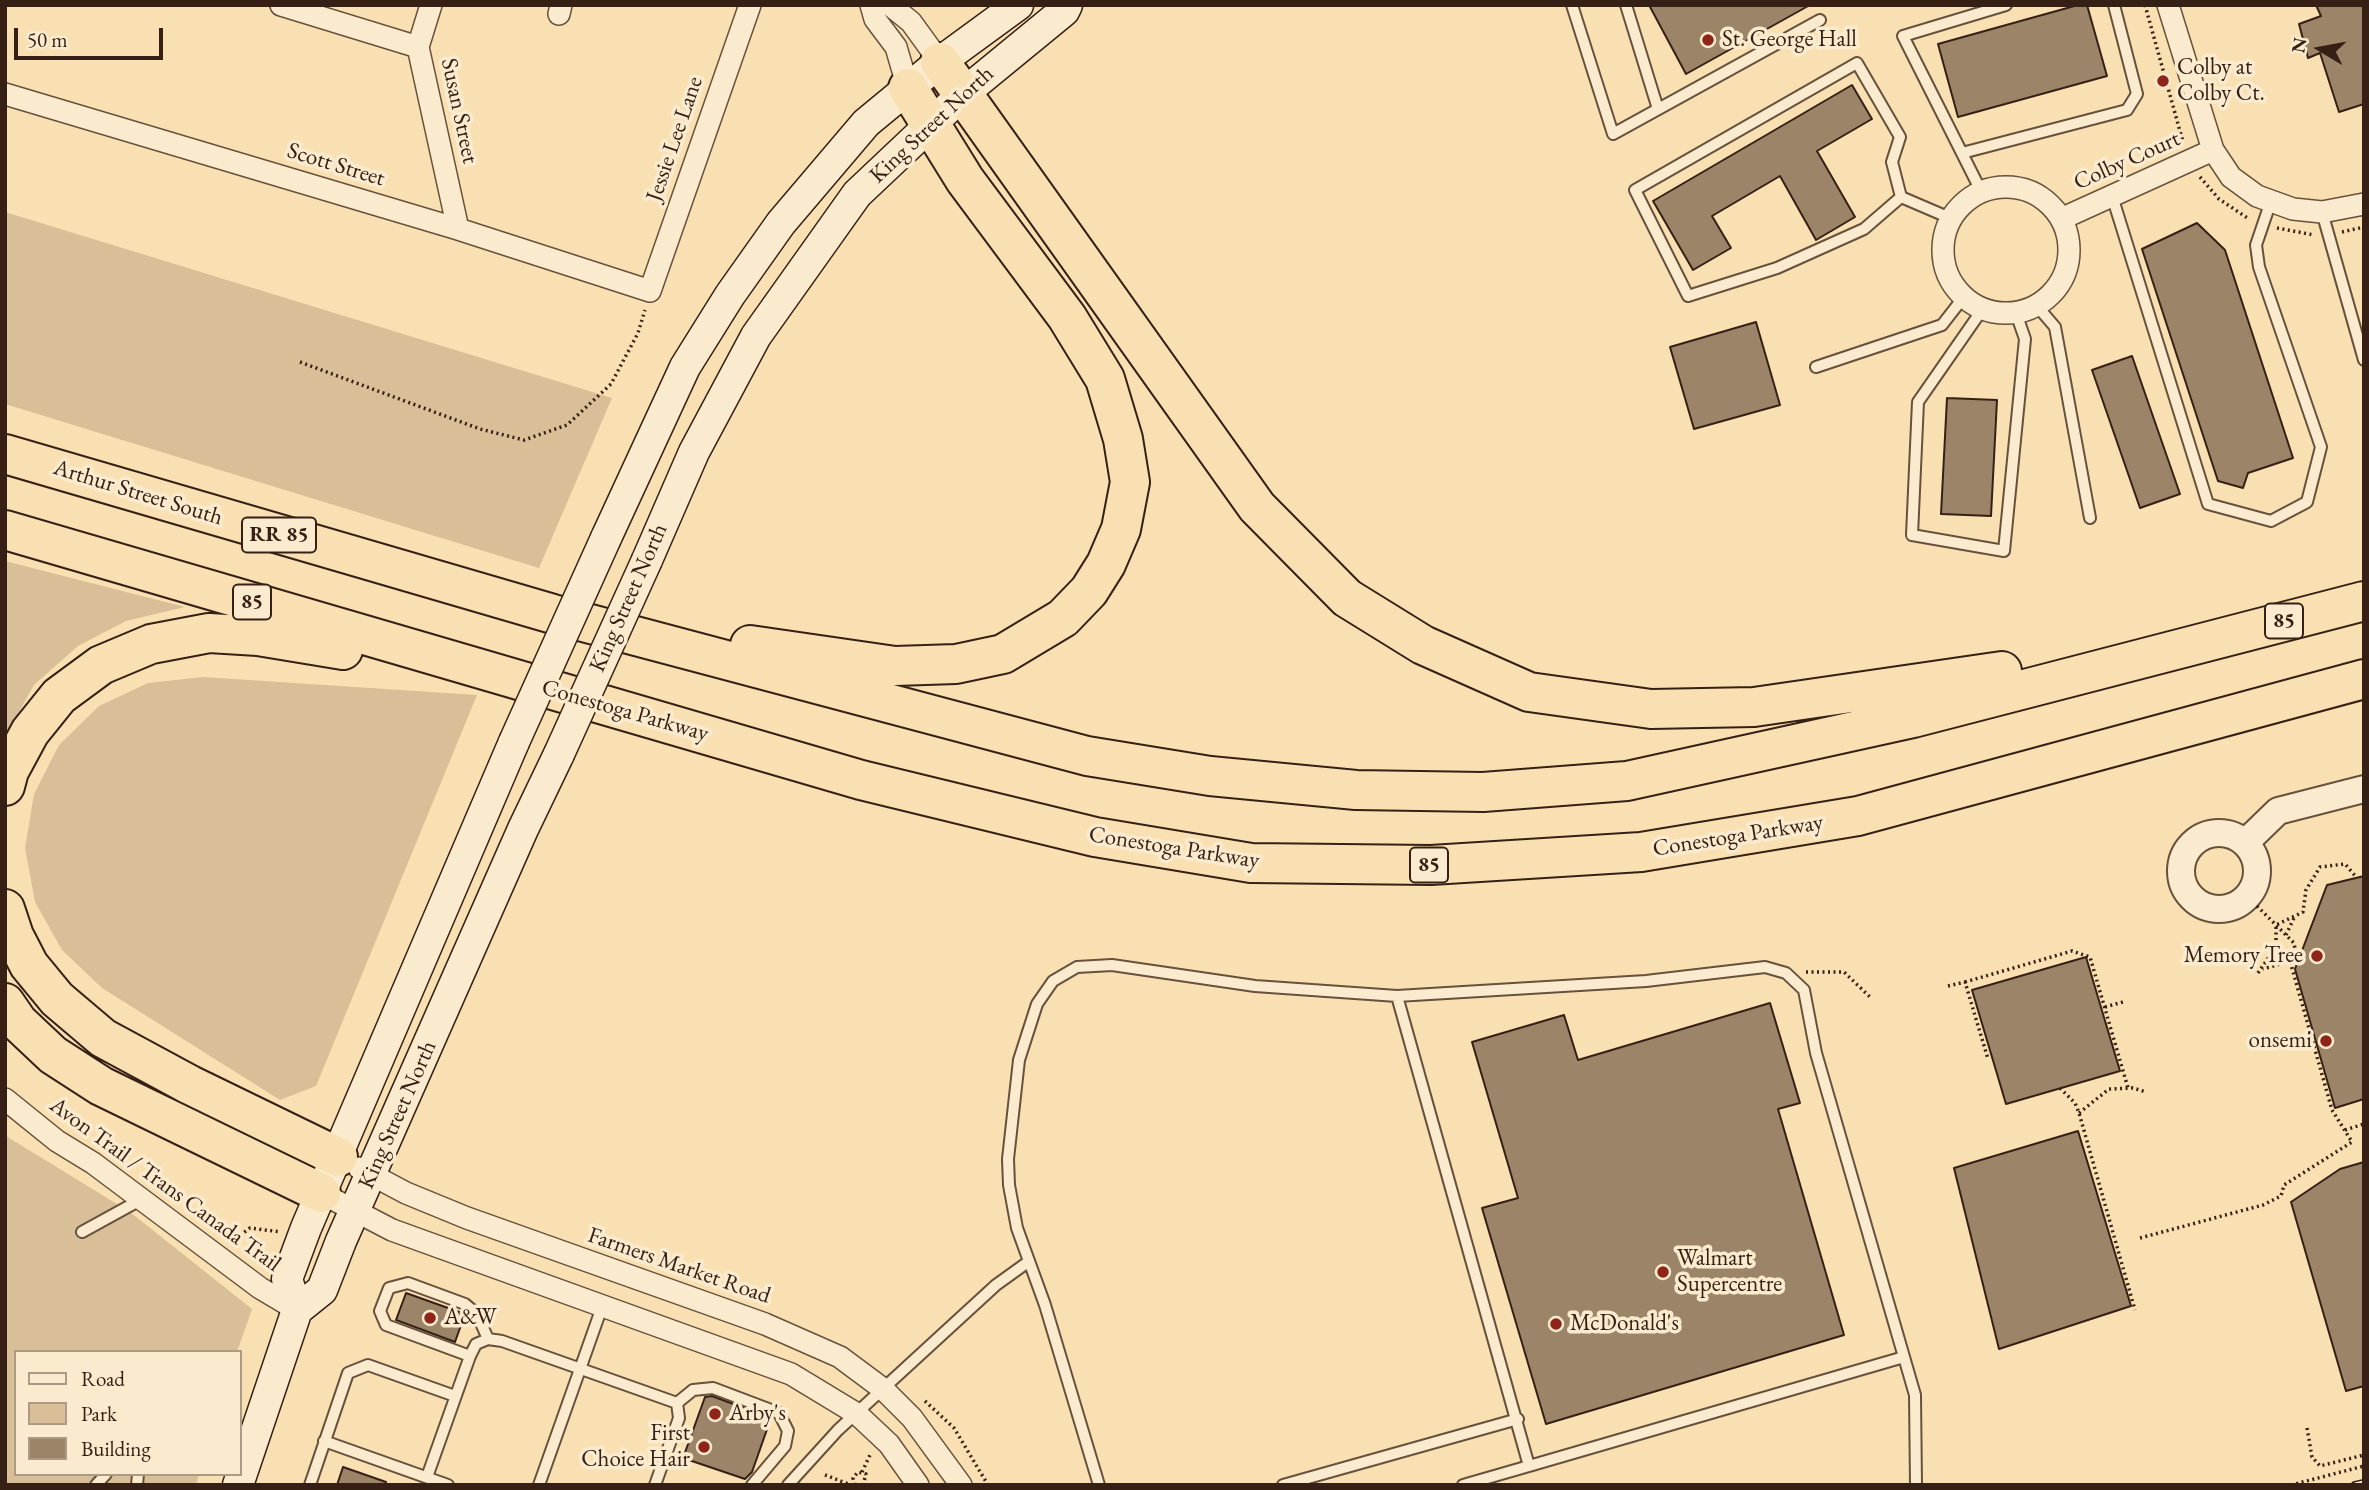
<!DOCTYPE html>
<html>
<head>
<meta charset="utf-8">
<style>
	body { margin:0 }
	#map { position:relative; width:2369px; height:1490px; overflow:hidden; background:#f9e0b3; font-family:"EB Garamond",serif }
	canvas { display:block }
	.frame { position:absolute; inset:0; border:7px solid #362015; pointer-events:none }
	.legend { position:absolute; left:14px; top:1350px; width:228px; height:126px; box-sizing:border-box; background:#fbebce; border:2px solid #ac9a84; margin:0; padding:9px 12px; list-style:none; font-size:21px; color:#362015 }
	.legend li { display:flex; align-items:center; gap:14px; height:35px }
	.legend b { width:35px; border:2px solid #ac9a84 }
	.north { position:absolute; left:2285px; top:14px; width:70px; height:70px; -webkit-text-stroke:5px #fbebce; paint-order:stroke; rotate:280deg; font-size:19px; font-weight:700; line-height:28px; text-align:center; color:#362015 }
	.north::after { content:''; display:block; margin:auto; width:24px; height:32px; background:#362015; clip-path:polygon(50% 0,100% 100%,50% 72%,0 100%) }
	.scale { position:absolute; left:14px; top:28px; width:149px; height:32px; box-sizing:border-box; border:4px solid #362015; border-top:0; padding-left:9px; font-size:21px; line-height:24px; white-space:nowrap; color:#362015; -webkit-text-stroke:5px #fbebce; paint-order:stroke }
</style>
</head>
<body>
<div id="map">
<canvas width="2369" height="1490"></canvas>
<div class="frame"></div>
<ul class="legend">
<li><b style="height:9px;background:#fbebce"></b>Road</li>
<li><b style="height:19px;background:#d8bf98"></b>Park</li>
<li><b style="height:19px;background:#9b8467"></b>Building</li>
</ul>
<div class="north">N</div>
<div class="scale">50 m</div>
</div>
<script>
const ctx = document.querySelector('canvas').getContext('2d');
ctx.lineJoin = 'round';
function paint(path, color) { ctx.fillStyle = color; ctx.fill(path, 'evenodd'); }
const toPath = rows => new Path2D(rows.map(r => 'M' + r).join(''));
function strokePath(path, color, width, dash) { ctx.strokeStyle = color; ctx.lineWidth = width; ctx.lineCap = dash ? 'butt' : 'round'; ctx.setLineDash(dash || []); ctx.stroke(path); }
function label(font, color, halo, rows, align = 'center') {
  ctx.font = font + ' "EB Garamond",serif'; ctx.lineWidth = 7; ctx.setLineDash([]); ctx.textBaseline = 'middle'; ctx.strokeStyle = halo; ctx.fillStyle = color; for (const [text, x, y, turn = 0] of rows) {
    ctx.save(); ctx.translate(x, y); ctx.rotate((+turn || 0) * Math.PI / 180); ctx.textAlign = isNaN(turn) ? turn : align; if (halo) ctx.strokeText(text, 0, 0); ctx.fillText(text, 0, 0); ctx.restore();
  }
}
paint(toPath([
	[5,212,612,398,539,568,5,404],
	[5,561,185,607,126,621,78,646,34,685,5,737],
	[203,677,477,695,316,1086,280,1100,102,988,62,950,35,902,25,848,34,794,59,745,99,706,148,683],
	[6,1136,130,1212,252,1309,237,1352,16,1352,16,1474,199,1474,196,1485,5,1485]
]), '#d8bf98');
const building = toPath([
	[1649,5,1810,5,1686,74,1649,5],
	[2078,5,2087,5,2107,76,1958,117,1938,44,2078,5],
	[2316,5,2364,5,2364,104,2339,112,2320,53,2308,58,2299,24,2321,16,2316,5],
	[1852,85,1872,119,1817,151,1855,217,1816,240,1780,176,1712,216,1731,248,1693,270,1653,201,1852,85],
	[2197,223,2225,250,2293,458,2248,473,2243,488,2218,481,2142,249,2197,223],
	[1756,322,1780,405,1694,429,1670,347,1756,322],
	[2132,356,2180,494,2140,508,2092,370,2132,356],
	[1947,398,1997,400,1991,516,1941,514,1947,398],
	[2364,876,2364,1099,2335,1108,2295,969,2327,885,2364,876],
	[2086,957,2120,1071,2006,1104,1972,990,2086,957],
	[1770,1003,1800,1103,1778,1109,1844,1335,1546,1424,1482,1208,1518,1198,1472,1042,1564,1015,1578,1060,1770,1003],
	[2078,1131,2131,1306,1999,1349,1954,1168,2078,1131],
	[2364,1162,2364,1386,2346,1391,2291,1202,2340,1169,2364,1162],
	[406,1293,465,1314,455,1342,396,1320,406,1293],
	[712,1396,771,1418,752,1472,745,1479,683,1458,705,1397,712,1396],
	[343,1467,386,1482,386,1485,337,1485,343,1467]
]);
paint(building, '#9b8467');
strokePath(building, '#362015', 2);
const service = toPath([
	[1572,5,1613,134,1820,20],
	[1626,5,1658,109],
	[1962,153,2127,110,2137,94,2114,5],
	[1981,191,1903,36,2006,5],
	[2112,196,2208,504,2271,521,2307,502,2321,447,2259,267,2256,245,2271,201],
	[1901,197,1892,162,1900,137,1857,63,1635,190,1688,296,1777,268,1864,229,1901,197,1950,218],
	[2322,212,2364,360],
	[2037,306,2055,327,2090,518],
	[1982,310,1918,402,1912,535,2004,551,2025,339,2016,313],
	[1816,367,1942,325,1963,298],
	[1397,996,1529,1466,1463,1485],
	[82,1232,142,1199],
	[470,1356,386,1325,380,1311,389,1288,408,1283,465,1304,477,1314,488,1339],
	[677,1403,693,1390,713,1388,779,1413,788,1431,785,1446,752,1485],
	[324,1441,448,1485],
	[1529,1466,1904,1357],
	[427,1477,470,1356,476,1344,488,1339,502,1341,677,1403,679,1418,655,1485],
	[96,1485,106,1474],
	[137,1485,138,1474],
	[310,1485,348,1373,368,1365,455,1396],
	[539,1485,602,1307],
	[788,1485,838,1430,996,1285,1028,1262],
	[1099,1485,1045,1305,1017,1228,1009,1185,1008,1159,1019,1060,1037,1004,1053,981,1077,967,1112,965,1255,986,1397,996,1646,981,1765,967,1786,973,1804,990,1816,1053,1915,1395,1916,1485],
	[1283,1485,1518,1419]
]);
const minor = toPath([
	[281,5,418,47],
	[431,5,418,47,458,229],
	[871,5,875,19,896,47,908,88],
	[890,5,911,22,940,62],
	[2168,5,2213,150,2231,177,2257,196,2293,209,2322,212,2364,204],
	[559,14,561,5],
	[5,94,458,229,650,291,750,5],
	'1943 250a63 63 0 1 1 126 0a63 63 0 1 1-126 0Z',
	[2061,219,2213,150],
	[5,1099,57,1141,93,1163,260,1288,297,1310],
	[359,1168,406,1193,467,1218,765,1324,840,1357,883,1389,912,1418,961,1485],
	[321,1193,392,1230,791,1374,857,1414,889,1444,918,1485]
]);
const tertiary = toPath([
	'2181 871a38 38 0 1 1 76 0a38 38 0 1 1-76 0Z',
	[2245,843,2278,811,2364,789]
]);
const secondary = toPath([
	[606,538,685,367,730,295,781,223,866,123,940,62,1018,5],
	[647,560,694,452,756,336,857,194,964,93,1064,11,1067,5],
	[297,1310,287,1279,306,1228,514,742],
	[238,1485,297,1310,322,1290,341,1241,523,829,559,754]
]);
const motorway = toPath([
	[940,62,1257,507,1347,598,1423,645,1529,692,1651,709,1754,707,2002,671],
	[5,454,553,614,1087,756,1210,776,1356,790,1483,792,1627,781,1913,718,2364,601],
	[5,530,861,780,1095,837,1251,863,1431,865,1641,852,1858,816,2364,679],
	[750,645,895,666,956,664,1003,654,1063,618,1089,591,1106,564,1121,529,1130,482,1123,439,1105,379,1067,317,965,180,908,88],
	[5,786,9,771,30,732,59,696,101,665,151,644,209,633,258,636,343,650],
	[5,909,14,936,29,965,57,999,103,1038,190,1085,338,1157],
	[5,1003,18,1022,53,1055,101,1086,321,1193]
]);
strokePath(service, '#67503c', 14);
strokePath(minor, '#67503c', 24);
strokePath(tertiary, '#67503c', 30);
strokePath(secondary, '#362015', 33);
strokePath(motorway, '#362015', 42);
strokePath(toPath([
	[2145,5,2183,142],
	[2200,177,2219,199,2249,219],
	[2277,228,2314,235],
	[2342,232,2364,227],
	[300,362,480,429,524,440,567,425,611,384,638,333,645,310],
	[2257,906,2294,943,2295,949,2290,961,2263,969],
	[2286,935,2294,918],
	[1806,972,1844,972,1870,997],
	[2258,973,2276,947,2276,925,2303,912,2306,890,2320,867,2345,864,2357,878],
	[1965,982,2072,951,2090,957,2128,1088],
	[1948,986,1965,982,1988,1059],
	[2105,1007,2123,1002],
	[2060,1088,2075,1103,2079,1113,2135,1310],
	[2079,1113,2109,1089,2133,1088,2146,1092],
	[2345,1130,2364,1124],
	[2140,1238,2263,1205,2281,1196,2284,1185,2352,1142,2332,1110,2290,961],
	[231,1242,250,1228,281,1232],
	[925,1401,954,1428,988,1485],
	[2307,1428,2312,1457,2320,1466,2364,1455],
	[862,1472,870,1455],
	[825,1475,851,1485],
	[855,1485,853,1478,858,1472,866,1474,863,1485],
	[2291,1485,2364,1466]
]), '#362015', 3.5, [2, 3.5]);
strokePath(service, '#fbebce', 10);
strokePath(minor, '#fbebce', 21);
strokePath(tertiary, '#fbebce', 26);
strokePath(secondary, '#fbebce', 30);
strokePath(motorway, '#f9e0b3', 38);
const rail = toPath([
	[2355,1485,2364,1483]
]);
strokePath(rail, '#362015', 8);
strokePath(rail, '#fbebce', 5, [16]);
const secondaryBridge = toPath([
	[514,742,606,538],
	[559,754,647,560]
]);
strokePath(secondaryBridge, '#362015', 33, []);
strokePath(secondaryBridge, '#fbebce', 30);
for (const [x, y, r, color] of [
	[1708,40,7,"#8f2418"],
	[2163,81,7,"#8f2418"],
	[2317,956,7,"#8f2418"],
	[2326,1041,7,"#8f2418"],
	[1663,1272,7,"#8f2418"],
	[430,1318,7,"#8f2418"],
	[1556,1324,7,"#8f2418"],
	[715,1414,7,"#8f2418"],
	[704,1447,7,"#8f2418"]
]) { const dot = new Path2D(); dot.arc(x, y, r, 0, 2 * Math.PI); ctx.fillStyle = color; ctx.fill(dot); strokePath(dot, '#fbebce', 2.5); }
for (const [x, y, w] of [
	[279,535,74],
	[252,602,38],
	[2284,621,38],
	[1429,865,38]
]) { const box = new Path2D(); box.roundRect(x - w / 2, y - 17.5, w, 35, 5); ctx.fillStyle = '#fbebce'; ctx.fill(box); strokePath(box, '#362015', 2); }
label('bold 21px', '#362015', null, [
	["RR 85",279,535],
	["85",252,602],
	["85",2284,621],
	["85",1429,865]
]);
label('23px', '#362015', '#fbebce', [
	["St. George Hall",1722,40],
	["Colby at",2177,68],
	["Colby Ct.",2177,94],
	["Memory Tree",2303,956,"right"],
	["onsemi",2312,1041,"right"],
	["Walmart",1677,1259],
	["Supercentre",1677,1285],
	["A&W",444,1318],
	["McDonald's",1570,1324],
	["Arby's",729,1414],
	["First",690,1434,"right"],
	["Choice Hair",690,1460,"right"]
], 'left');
label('23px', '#362015', '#fbebce', [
	["Susan Street",459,111,78],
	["King Street North",932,125,-43],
	["Jessie Lee Lane",675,139,-71],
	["Colby Court",2127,161,-24],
	["Scott Street",336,165,17],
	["Arthur Street South",138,493,17],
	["King Street North",629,598,-66],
	["Conestoga Parkway",625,711,16],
	["Conestoga Parkway",1738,836,-9],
	["Conestoga Parkway",1174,848,9],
	["King Street North",398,1115,-66],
	["Avon Trail / Trans Canada Trail",165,1185,36],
	["Farmers Market Road",679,1266,19]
]);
</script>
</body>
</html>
